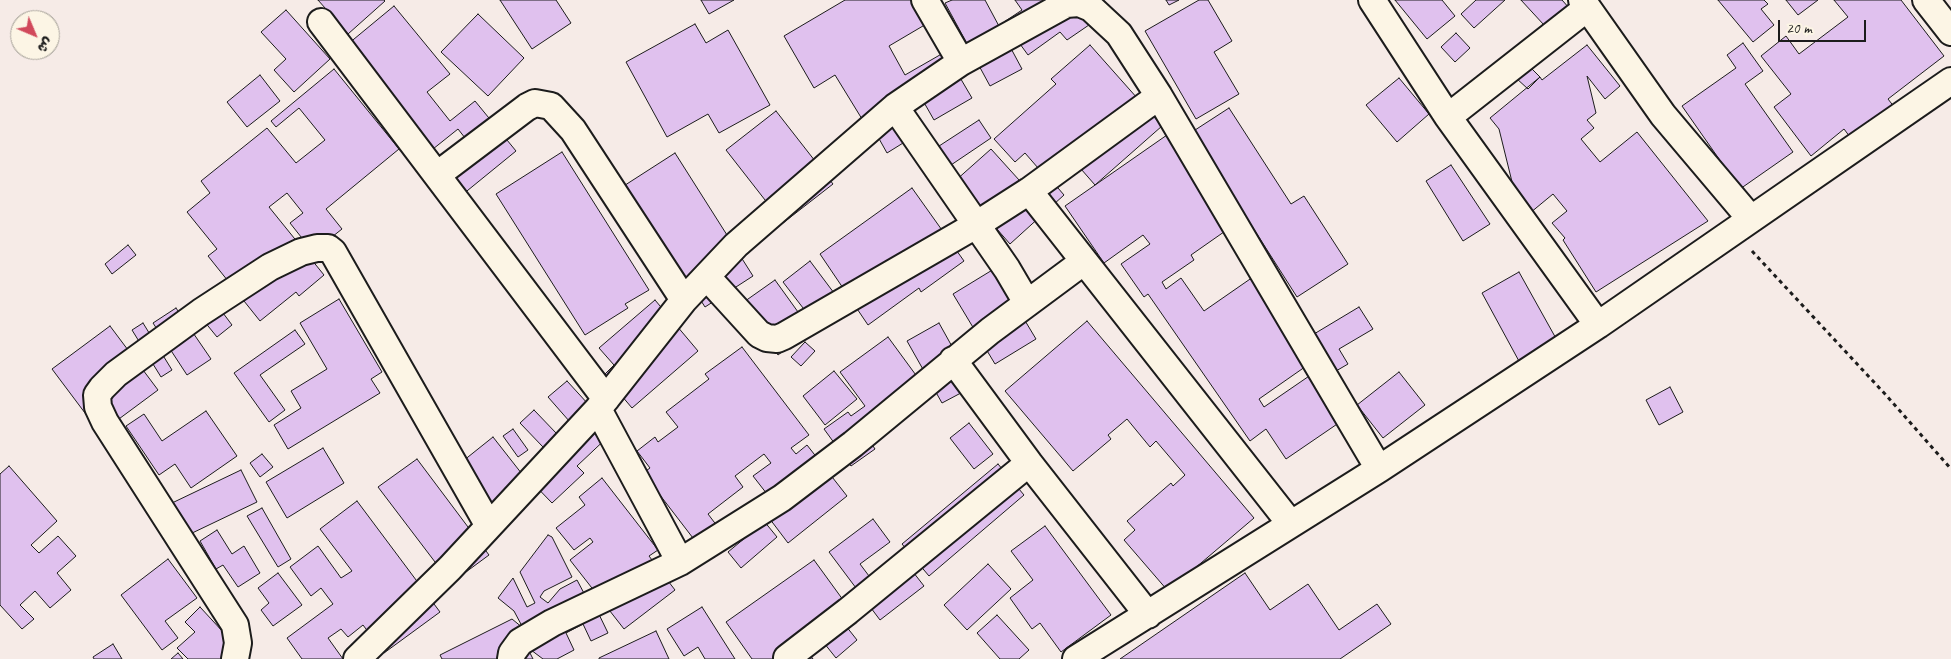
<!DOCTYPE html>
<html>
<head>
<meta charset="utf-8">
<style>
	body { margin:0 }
	#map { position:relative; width:1951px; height:659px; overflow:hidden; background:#f6ebe7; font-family:Caveat,"Playpen Sans Arabic",sans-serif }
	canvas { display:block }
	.north { position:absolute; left:10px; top:10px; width:50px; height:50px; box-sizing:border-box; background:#fcf5e5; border:1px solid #a29e95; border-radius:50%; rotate:135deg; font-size:14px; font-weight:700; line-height:20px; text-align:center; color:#1c1c1c }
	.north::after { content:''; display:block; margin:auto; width:18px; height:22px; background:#d1495b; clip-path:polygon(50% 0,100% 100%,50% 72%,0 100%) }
	.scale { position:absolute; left:1778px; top:20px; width:88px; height:22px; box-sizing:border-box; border:2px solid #1c1c1c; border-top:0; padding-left:6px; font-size:15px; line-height:18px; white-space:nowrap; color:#1c1c1c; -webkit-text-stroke:4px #fcf5e5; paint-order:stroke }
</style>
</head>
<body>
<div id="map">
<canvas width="1951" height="659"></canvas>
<div class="north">ش</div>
<div class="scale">20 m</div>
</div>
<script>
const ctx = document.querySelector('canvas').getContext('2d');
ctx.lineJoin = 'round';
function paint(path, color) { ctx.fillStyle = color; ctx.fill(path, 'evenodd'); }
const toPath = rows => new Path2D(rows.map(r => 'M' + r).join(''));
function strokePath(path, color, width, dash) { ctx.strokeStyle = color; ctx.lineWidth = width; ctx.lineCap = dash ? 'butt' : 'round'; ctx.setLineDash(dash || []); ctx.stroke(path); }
const building = toPath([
	[318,0,384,0,385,1,348,34,318,0],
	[500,0,556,0,571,23,532,49,500,0],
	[701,0,734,0,709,14,701,0],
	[845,0,914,0,928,23,889,46,905,75,945,52,972,98,934,120,922,99,910,106,924,130,887,153,868,119,862,119,835,75,814,88,784,36,845,0],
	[952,0,985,0,1022,69,990,86,945,3,952,0],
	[1015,0,1095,0,1105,14,1067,40,1060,32,1028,55,1004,22,1022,10,1015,0],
	[1166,0,1179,0,1169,5,1166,0],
	[1199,0,1208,0,1232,41,1214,52,1239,94,1196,119,1145,31,1199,0],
	[1395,0,1442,0,1455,16,1427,39,1395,0],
	[1476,0,1505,0,1474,28,1461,14,1476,0],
	[1521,0,1562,0,1570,9,1544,25,1521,0],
	[1718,0,1764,0,1768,4,1761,9,1774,25,1753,42,1718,0],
	[1786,0,1818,0,1798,15,1786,0],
	[1834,0,1901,0,1944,56,1888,99,1895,108,1853,141,1844,129,1811,156,1774,107,1791,94,1761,56,1786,36,1799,54,1848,17,1834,0],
	[394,6,450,74,427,92,450,121,475,101,516,151,462,195,440,167,469,143,458,129,433,149,348,44,394,6],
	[286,10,330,59,294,92,274,70,286,59,261,32,286,10],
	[478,14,524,58,488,96,441,52,478,14],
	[695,24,706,43,728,30,770,105,719,133,708,114,667,137,626,62,695,24],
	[1456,33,1470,48,1455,62,1441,47,1456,33],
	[1743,43,1763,71,1745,84,1793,152,1740,189,1682,106,1736,68,1727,55,1743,43],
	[1090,45,1162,126,1095,185,1074,161,1052,181,1064,195,1010,244,955,181,991,149,1029,191,1045,176,1025,153,1015,162,994,139,1056,84,1051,79,1090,45],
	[1587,45,1620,86,1605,99,1587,76,1596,113,1587,120,1594,128,1581,139,1600,162,1637,132,1708,221,1596,292,1563,240,1565,238,1552,223,1567,211,1553,194,1530,213,1515,194,1499,129,1490,118,1540,77,1542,80,1587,45],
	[1528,65,1540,77,1528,89,1516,78,1528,65],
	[334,69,399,149,326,209,342,229,313,252,290,223,303,213,287,193,269,207,324,275,299,296,296,292,260,321,208,256,217,249,187,212,210,193,201,181,267,128,296,163,325,140,299,108,276,127,271,121,334,69],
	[260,75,280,101,247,127,227,102,260,75],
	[1399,78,1429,114,1397,142,1366,105,1399,78],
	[1229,108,1291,204,1304,196,1348,264,1297,297,1192,132,1229,108],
	[776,111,833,184,783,223,726,150,776,111],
	[979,120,991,138,948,167,936,148,979,120],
	[1167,135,1231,227,1191,255,1194,260,1162,282,1166,289,1181,278,1204,311,1253,277,1312,362,1259,399,1264,407,1315,372,1346,418,1286,459,1266,429,1250,441,1148,294,1144,297,1121,264,1150,244,1143,235,1104,263,1065,206,1167,135],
	[562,152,649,290,625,304,628,308,585,335,496,194,562,152],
	[675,153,753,276,705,307,691,285,684,290,619,189,675,153],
	[1451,165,1490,224,1463,241,1426,181,1451,165],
	[912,188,964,261,921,292,919,288,868,325,820,254,912,188],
	[128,245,136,255,112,274,105,264,128,245],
	[810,261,837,297,810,317,783,282,810,261],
	[994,269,1036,339,995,364,953,294,994,269],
	[1519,272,1558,342,1520,363,1482,293,1519,272],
	[775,280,811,330,778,355,741,304,775,280],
	[211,297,232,325,217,337,195,310,211,297],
	[339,299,382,372,371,379,380,393,288,449,274,425,301,408,291,391,327,369,300,323,339,299],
	[655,300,698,351,632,408,604,375,614,365,599,348,655,300],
	[1359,307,1373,329,1339,349,1348,364,1336,371,1314,334,1359,307],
	[176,308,211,359,187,375,153,323,176,308],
	[1087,321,1254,518,1168,591,1124,540,1135,530,1127,521,1171,483,1173,486,1185,475,1156,441,1150,447,1127,419,1108,435,1111,439,1073,471,1005,391,1087,321],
	[143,323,172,370,161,377,132,330,143,323],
	[939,323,974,386,942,403,907,341,939,323],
	[110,326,158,390,100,433,52,369,110,326],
	[295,330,305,344,260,375,285,410,269,422,234,373,295,330],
	[888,337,932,397,886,431,867,437,875,449,851,466,824,429,848,412,851,416,865,406,840,372,888,337],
	[805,342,815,351,801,366,791,357,805,342],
	[742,347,809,435,791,448,796,454,807,445,847,496,788,543,757,502,767,494,753,476,771,463,764,454,735,476,743,487,708,514,727,539,706,555,643,473,650,468,637,451,655,437,658,442,678,427,666,412,709,379,705,374,742,347],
	[834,371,857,399,825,425,803,396,834,371],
	[1399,372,1425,405,1383,438,1357,405,1399,372],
	[567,381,589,405,570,422,548,397,567,381],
	[1670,387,1683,412,1659,425,1646,400,1670,387],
	[534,410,557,434,543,447,520,423,534,410],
	[206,411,237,456,191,488,175,464,159,475,126,426,144,414,162,441,206,411],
	[591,412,612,433,577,466,584,473,552,503,525,475,591,412],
	[969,423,993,454,974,469,950,438,969,423],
	[513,429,528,450,518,457,503,436,513,429],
	[493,437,522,474,513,481,530,502,504,523,458,465,493,437],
	[323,448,344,483,287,518,266,482,323,448],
	[262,454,273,467,260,477,250,463,262,454],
	[417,459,489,555,451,583,378,487,417,459],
	[998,464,1024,495,929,576,902,544,998,464],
	[9,466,57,521,31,545,39,553,58,536,76,556,57,573,71,590,50,608,35,591,20,605,34,619,22,629,0,605,0,474,9,466],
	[241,470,257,502,188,535,172,503,241,470],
	[602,478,658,550,649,556,675,590,624,629,570,560,593,542,590,538,574,550,556,528,585,505,579,497,602,478],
	[357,501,440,612,384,653,363,625,348,637,341,629,328,638,343,659,302,659,287,638,333,604,321,588,311,596,290,567,318,546,341,578,352,571,320,529,357,501],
	[262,508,291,559,278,567,247,516,262,508],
	[759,515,777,537,741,568,728,552,751,533,759,515],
	[873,519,890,542,860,564,869,576,899,554,924,586,880,620,829,552,873,519],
	[1045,526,1111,615,1061,652,1040,623,1032,629,1010,598,1033,580,1011,551,1045,526],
	[217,530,232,554,244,546,260,573,238,587,223,565,216,569,200,541,217,530],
	[548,535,552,537,572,577,544,591,540,597,548,603,560,589,577,580,586,597,593,602,608,633,591,641,583,624,566,633,574,650,557,659,543,659,527,647,533,659,442,659,440,655,512,619,523,628,514,611,498,598,513,578,527,607,535,603,520,572,548,535],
	[168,559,197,598,165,621,178,638,162,650,121,595,168,559],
	[814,560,846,604,798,638,813,659,752,659,726,622,814,560],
	[988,564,1011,589,967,630,944,605,988,564],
	[278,573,302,605,273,626,261,610,269,603,258,588,278,573],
	[1245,573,1270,610,1308,584,1339,630,1377,604,1391,624,1340,659,1120,659,1245,573],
	[200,607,248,659,188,659,177,648,195,632,185,622,200,607],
	[702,607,735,659,705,659,698,647,684,656,667,629,702,607],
	[997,615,1029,650,1019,659,1000,659,977,633,997,615],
	[842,621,857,640,836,658,820,638,842,621],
	[656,631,669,659,599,659,599,658,656,631],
	[113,644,122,659,94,659,93,657,113,644],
	[178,653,183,659,171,659,178,653]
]);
paint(building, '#e0c1ee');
strokePath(building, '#1c1c1c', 1);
const minor = toPath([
	[925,0,961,62],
	[1372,0,1448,117,1598,325],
	[1582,0,1663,115,1750,218],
	[1926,0,1951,32],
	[321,22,606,399],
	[895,107,1007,269,1027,303],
	[1448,117,1587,8],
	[437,175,527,107,535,103,551,106,573,130,684,300],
	[1029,191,1290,523],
	[707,277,759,334,767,338,777,339,784,336,976,225,1029,191,1159,96],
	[953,360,1029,463,1148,615],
	[598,409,680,562],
	[787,658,848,611,1029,463],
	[235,659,238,643,235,625,105,422,98,407,97,395,102,388,116,374,201,312,270,267,301,252,317,248,328,248,333,252,489,526],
	[357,659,450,568,598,409,684,300,736,245,895,107,961,62,1066,4,1079,3,1091,8,1119,34,1159,96,1379,469],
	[511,659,512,653,520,642,552,623,680,562,782,498,853,444,990,331,1083,262],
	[1076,659,1379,469,1598,325,1951,81]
]);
strokePath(minor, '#1c1c1c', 30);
strokePath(toPath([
	[1752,251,1885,394,1951,469]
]), '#1c1c1c', 3, [4, 4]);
strokePath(minor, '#fcf5e5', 26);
</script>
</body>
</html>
